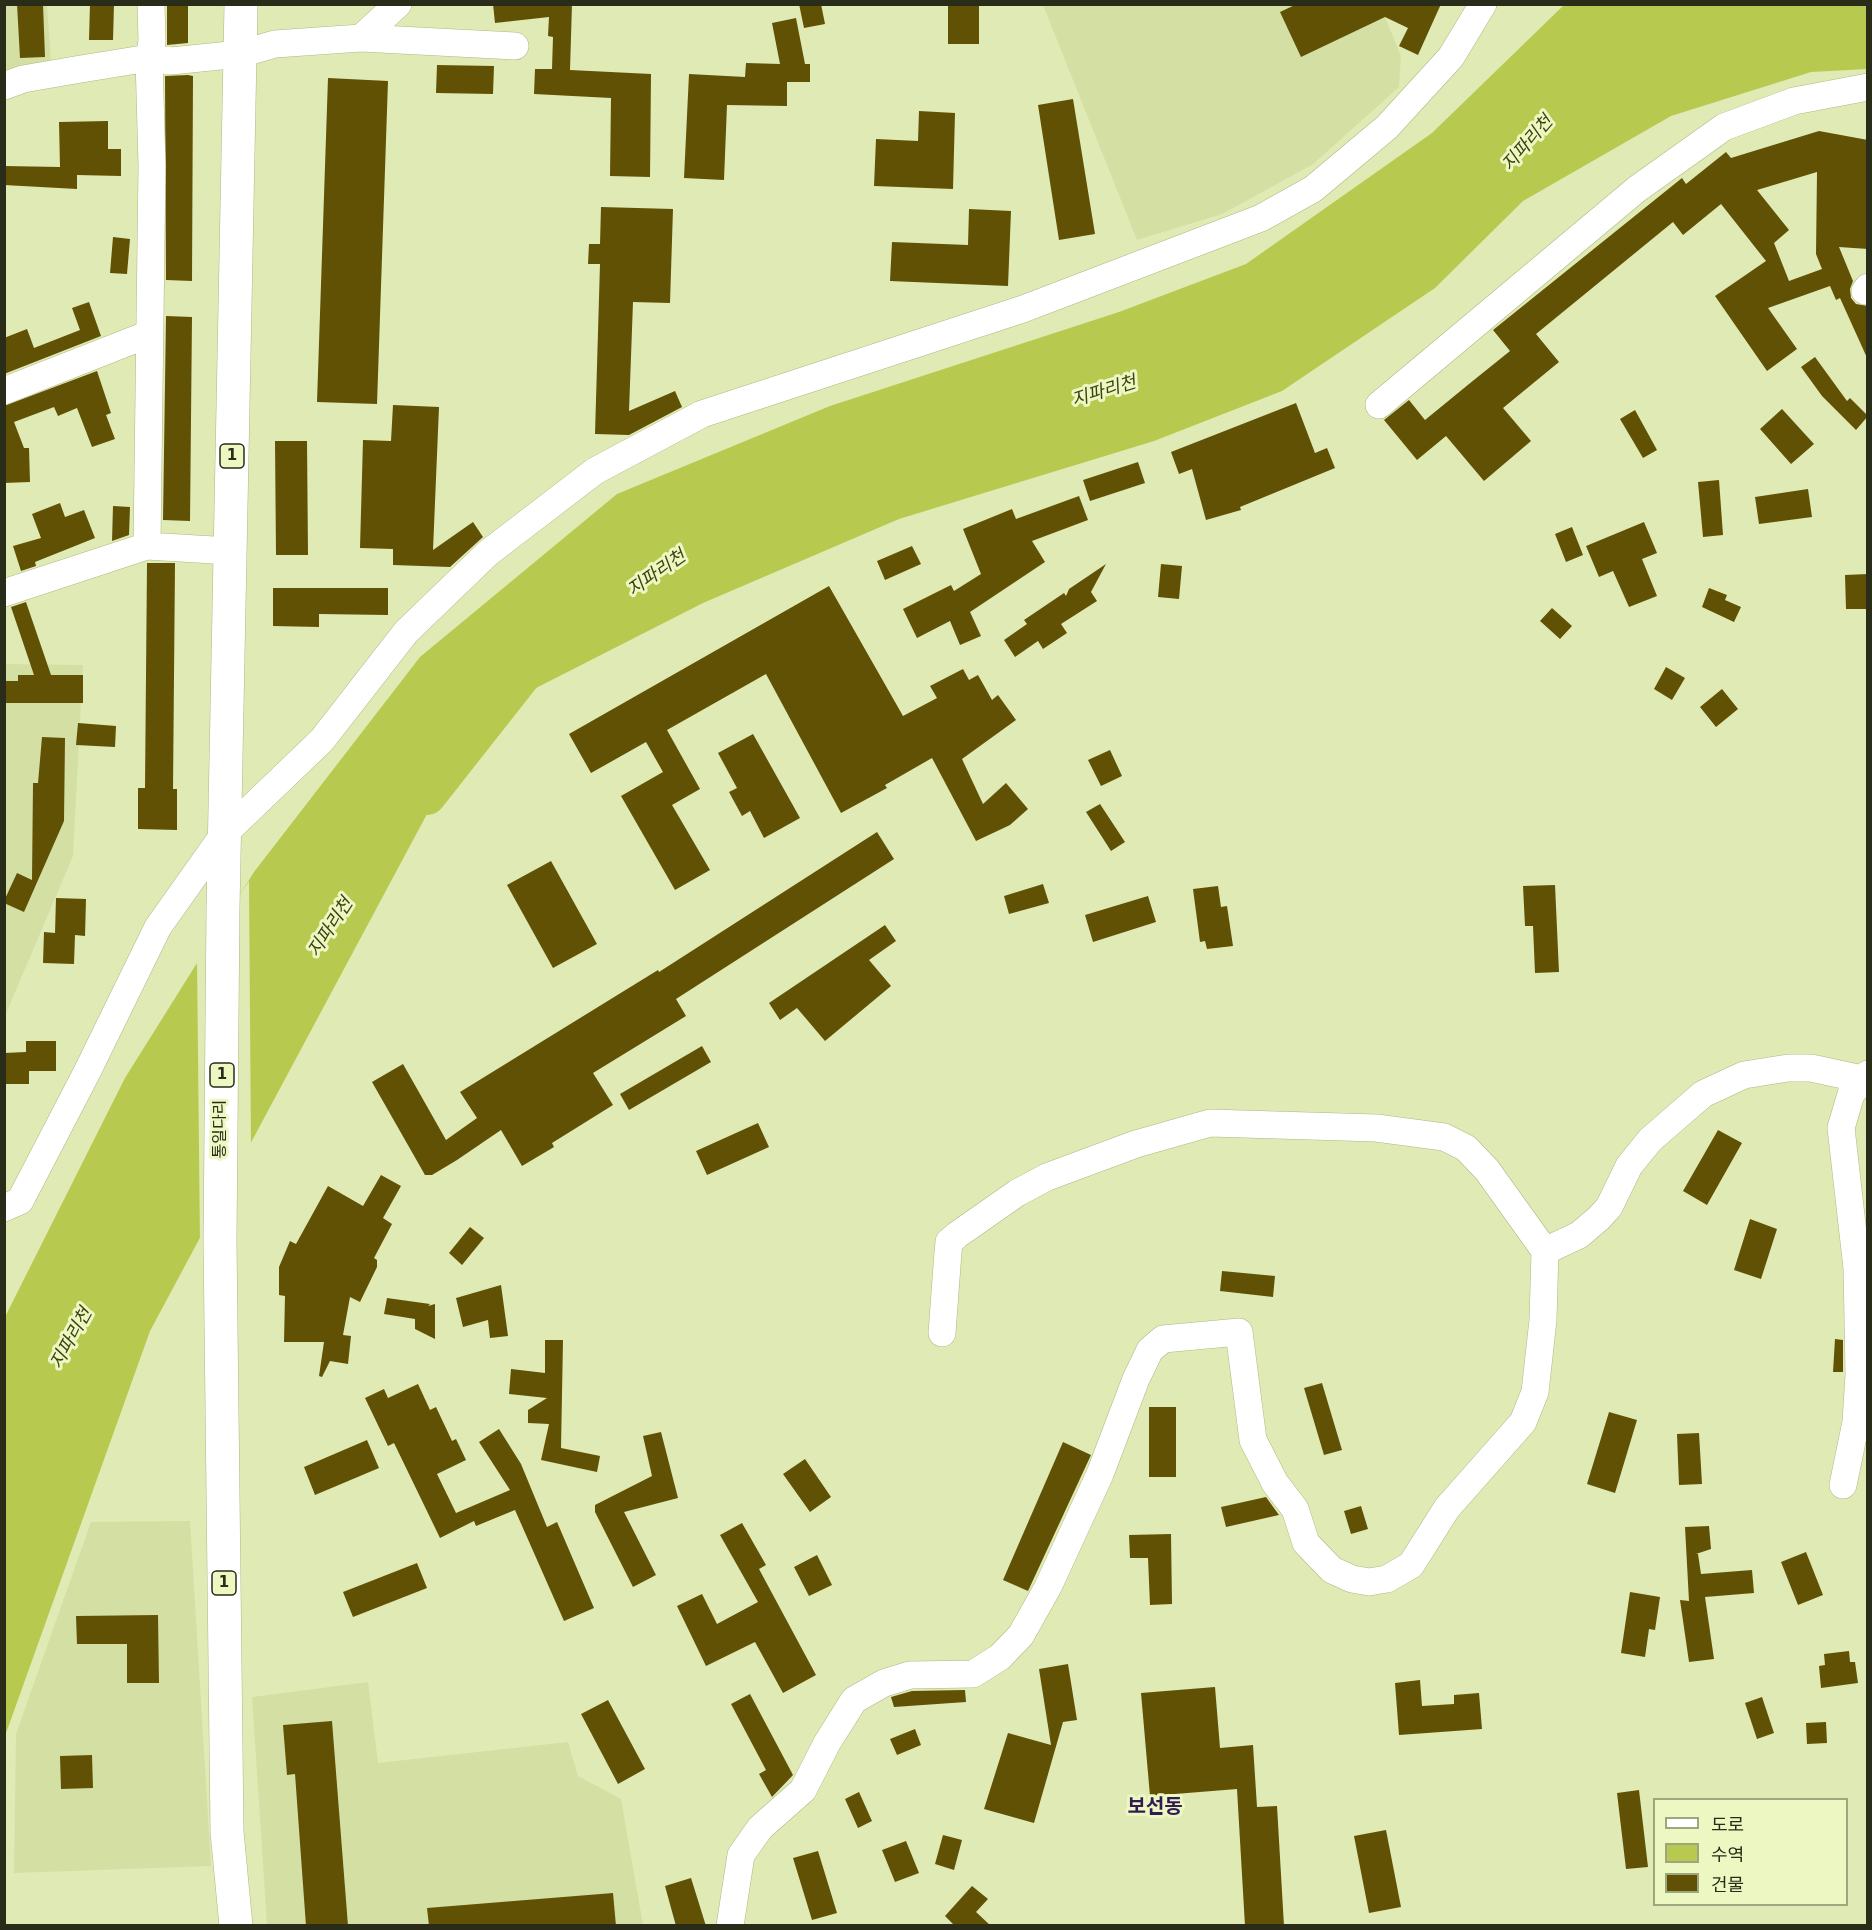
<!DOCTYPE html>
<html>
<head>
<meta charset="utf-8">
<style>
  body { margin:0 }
  #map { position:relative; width:1872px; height:1930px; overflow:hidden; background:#e0eab5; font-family:"DejaVu Sans","Noto Sans KR",sans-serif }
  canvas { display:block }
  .frame { position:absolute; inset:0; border:6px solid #292c18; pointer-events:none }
  .legend { position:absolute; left:1653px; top:1798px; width:195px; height:108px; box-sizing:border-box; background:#edf7c2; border:2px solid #9fa67e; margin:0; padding:8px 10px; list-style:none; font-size:18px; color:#292c18 }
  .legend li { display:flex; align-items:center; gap:12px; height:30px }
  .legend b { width:30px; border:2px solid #9fa67e }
</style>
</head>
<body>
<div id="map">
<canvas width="1872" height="1930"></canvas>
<div class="frame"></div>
<ul class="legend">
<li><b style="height:8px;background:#fff"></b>도로</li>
<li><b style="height:16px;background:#b7c94f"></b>수역</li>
<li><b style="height:16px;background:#605105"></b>건물</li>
</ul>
</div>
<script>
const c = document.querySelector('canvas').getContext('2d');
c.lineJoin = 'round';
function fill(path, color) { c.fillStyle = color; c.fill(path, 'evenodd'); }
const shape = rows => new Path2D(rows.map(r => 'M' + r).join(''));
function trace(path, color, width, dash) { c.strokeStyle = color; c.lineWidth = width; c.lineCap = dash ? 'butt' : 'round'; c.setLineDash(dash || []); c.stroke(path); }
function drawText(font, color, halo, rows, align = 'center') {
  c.font = font + ' "DejaVu Sans","Noto Sans KR",sans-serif'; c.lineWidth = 6; c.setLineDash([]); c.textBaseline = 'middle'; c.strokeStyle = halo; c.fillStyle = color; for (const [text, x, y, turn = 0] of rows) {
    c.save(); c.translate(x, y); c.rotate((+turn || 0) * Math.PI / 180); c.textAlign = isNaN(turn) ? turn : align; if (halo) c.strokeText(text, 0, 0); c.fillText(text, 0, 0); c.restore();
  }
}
fill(shape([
  [5,5,47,5,51,61,5,80],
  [1043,5,1380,5,1401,56,1399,87,1312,165,1222,214,1137,240],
  [5,664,83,665,73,856,5,1016],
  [190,1521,211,1866,14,1873,16,1734,91,1522],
  [368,1682,378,1763,568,1742,578,1776,621,1799,643,1925,267,1925,252,1697]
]), '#d4dfa4');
fill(shape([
  [1564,5,1867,5,1867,69,1811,72,1671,116,1523,201,1435,288,1282,391,1154,441,899,519,703,603,479,717,150,1331,5,1736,5,1317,125,1078,254,872,420,657,617,494,830,406,1119,312,1246,264,1432,133]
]), '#b7c94f');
fill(shape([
  [249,881,251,1149,200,1245,197,958]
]), '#e0eab5');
trace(shape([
  [427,796,527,669]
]), '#b7c94f', 38);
fill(shape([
  [17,4,43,4,45,57,20,58],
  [90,4,114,4,113,40,89,40],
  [167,4,188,4,188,43,167,45],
  [493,4,572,4,570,70,651,74,650,177,610,176,611,98,534,94,535,69,552,69,553,37,548,36,549,17,495,23],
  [799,4,821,4,825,24,804,28],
  [1297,4,1441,4,1418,55,1399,46,1408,28,1385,17,1301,57,1280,12],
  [948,6,979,6,979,44,948,44],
  [796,18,805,64,810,64,810,82,787,82,787,106,727,105,724,180,684,178,689,74,745,77,746,63,780,64,772,23],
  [437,65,494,66,493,94,436,93],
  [188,75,193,76,192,281,166,280,165,76],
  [328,78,388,81,377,404,317,402],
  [1073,99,1095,234,1059,240,1038,105],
  [919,111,955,113,953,189,874,186,876,139,918,141],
  [108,121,108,149,121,149,121,176,77,175,77,189,4,185,4,166,60,167,59,122],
  [1819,131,1868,140,1868,249,1839,247,1853,281,1850,289,1851,298,1856,304,1868,306,1868,360,1840,298,1836,300,1830,286,1768,308,1797,349,1767,371,1715,296,1766,261,1721,204,1683,235,1673,222,1536,334,1559,362,1503,408,1531,441,1484,481,1446,436,1417,460,1384,420,1409,400,1425,420,1469,384,1510,351,1493,330,1682,178,1686,184,1726,152,1731,158],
  [1817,172,1816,254,1822,269,1789,281,1774,243,1789,230,1757,190],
  [601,207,673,209,670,303,633,302,629,411,675,391,682,407,629,435,595,434,600,264,588,264,589,244,600,244],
  [969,209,1011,211,1008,286,890,281,892,242,968,245],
  [113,237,130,239,127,274,110,273],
  [89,302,101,336,4,374,4,338,27,329,34,348,80,330,72,308],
  [166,316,192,317,190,521,163,520],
  [1815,357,1847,401,1850,398,1868,416,1856,430,1822,396,1801,367],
  [97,371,111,413,106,415,115,439,92,447,77,408,58,416,54,407,14,422,24,448,29,448,30,482,4,483,4,406],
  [1296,403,1315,453,1327,448,1335,468,1240,507,1241,510,1206,520,1192,469,1179,474,1171,452],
  [393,405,439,407,433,550,473,522,483,537,450,567,393,565,393,549,360,548,363,440,391,441],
  [1782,409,1814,444,1791,464,1760,429],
  [1635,410,1657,450,1643,458,1620,419],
  [275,441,307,441,308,555,276,555],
  [1138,462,1145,483,1090,501,1083,480],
  [1719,480,1723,535,1703,537,1698,482],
  [1808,489,1812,517,1759,524,1755,497],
  [1079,496,1088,520,1032,541,1045,562,970,612,981,636,960,645,950,621,917,638,903,609,951,585,954,591,981,574,963,529,1012,509,1016,519],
  [60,503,65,517,84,510,95,538,35,562,36,566,21,571,13,546,41,538,32,514],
  [113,506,130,507,129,535,112,541],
  [1644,522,1657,553,1642,559,1657,596,1629,607,1613,571,1599,577,1586,546],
  [1572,527,1583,555,1566,562,1555,534],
  [912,546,921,564,885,580,877,561],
  [147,563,175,563,173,789,177,789,177,830,138,829,138,788,145,788],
  [1106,564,1091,592,1097,601,1061,624,1067,633,1043,649,1038,641,1015,657,1004,640,1027,624,1024,620,1064,593,1066,596,1069,589],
  [1161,564,1182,566,1179,599,1158,597],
  [1868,574,1868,609,1846,609,1845,575],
  [829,586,903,716,937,698,930,686,963,669,969,680,978,675,992,700,998,695,1016,720,962,759,983,804,1006,783,1028,809,1010,825,976,841,932,758,885,785,887,788,841,813,766,674,667,730,700,789,672,805,710,870,675,890,621,796,663,772,646,742,591,773,569,734],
  [273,588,388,588,388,615,319,614,319,627,273,626],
  [1709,588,1727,595,1725,600,1741,607,1734,622,1702,607],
  [26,602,51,675,83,675,83,703,4,703,4,681,18,681,18,675,34,675,11,607],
  [1552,608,1572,626,1560,639,1540,621],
  [1666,667,1685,678,1672,700,1654,689],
  [1722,689,1738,709,1716,727,1700,707],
  [78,723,116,726,115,747,76,745],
  [753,734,800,818,764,838,750,811,742,816,729,792,737,788,718,753],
  [42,737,65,738,64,821,24,912,4,903,4,901,17,873,32,880,33,783,38,783],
  [1110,750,1122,776,1101,786,1088,760],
  [1100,804,1125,842,1111,851,1086,812],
  [877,832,894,859,676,999,686,1016,593,1073,613,1105,552,1143,554,1147,522,1166,501,1130,457,1160,432,1175,425,1175,372,1082,403,1064,446,1140,477,1118,460,1092,658,970,659,972],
  [551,861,597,944,553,968,507,885],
  [1043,884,1049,903,1009,914,1004,896],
  [1555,885,1559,972,1535,973,1533,926,1525,926,1523,886],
  [1218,886,1221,907,1227,906,1233,946,1207,949,1205,941,1200,942,1193,889],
  [1148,896,1156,922,1093,942,1085,915],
  [56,898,86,899,85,936,75,935,74,964,43,963,44,932,55,933],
  [885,925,896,941,869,960,891,986,825,1041,797,1008,780,1020,769,1003],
  [26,1041,56,1041,56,1071,29,1071,29,1084,4,1084,4,1053,26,1052],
  [702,1046,711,1062,629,1110,620,1094],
  [758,1123,769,1147,707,1175,696,1151],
  [1718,1130,1742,1143,1707,1205,1683,1191],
  [381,1175,401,1186,383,1218,392,1224,374,1258,377,1260,377,1267,360,1302,350,1297,343,1335,351,1336,348,1364,330,1361,322,1377,319,1376,324,1342,284,1342,285,1296,279,1295,279,1267,290,1241,296,1244,328,1186,363,1206],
  [1750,1219,1777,1229,1761,1279,1734,1270],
  [470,1227,484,1238,462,1265,449,1253],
  [1222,1271,1275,1276,1273,1297,1220,1291],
  [501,1285,508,1336,490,1338,488,1320,463,1327,456,1298],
  [387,1298,430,1304,428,1306,435,1304,435,1339,415,1329,415,1319,384,1314],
  [1835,1339,1843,1340,1843,1372,1833,1372],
  [545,1340,563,1340,561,1448,600,1456,597,1472,541,1460,549,1424,528,1423,528,1410,547,1398,509,1394,511,1369,545,1373],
  [1322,1383,1342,1450,1324,1455,1304,1388],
  [418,1384,430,1410,436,1407,452,1441,456,1439,466,1460,437,1474,456,1513,510,1490,479,1442,499,1429,521,1464,547,1527,557,1522,594,1608,564,1621,515,1510,476,1526,474,1521,440,1538,394,1443,388,1446,365,1398,384,1389,388,1398],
  [1149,1407,1176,1407,1176,1477,1149,1477],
  [1609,1412,1637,1420,1615,1493,1587,1484],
  [661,1432,678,1498,624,1512,656,1575,633,1587,595,1512,595,1505,652,1476,643,1436],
  [1699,1433,1702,1484,1679,1485,1677,1434],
  [367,1440,379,1468,315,1495,304,1467],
  [1063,1442,1091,1455,1028,1591,1003,1580],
  [805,1459,831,1497,810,1512,783,1474],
  [1266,1497,1279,1515,1226,1527,1221,1507],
  [1361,1506,1368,1529,1351,1534,1344,1511],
  [742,1523,766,1565,759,1569,816,1675,783,1693,755,1642,706,1666,677,1606,702,1594,717,1624,758,1602,720,1535],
  [1709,1526,1711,1549,1696,1554,1698,1554,1701,1574,1752,1570,1754,1593,1705,1597,1714,1659,1689,1662,1680,1600,1689,1601,1685,1527],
  [1171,1534,1172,1604,1150,1605,1148,1558,1130,1558,1129,1535],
  [1806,1552,1823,1595,1798,1605,1781,1562],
  [817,1555,832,1585,809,1596,794,1567],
  [417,1563,427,1588,353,1617,343,1592],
  [1630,1592,1660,1597,1655,1630,1649,1629,1645,1657,1621,1653],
  [158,1615,159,1683,127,1683,127,1644,77,1644,76,1616],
  [1849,1651,1850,1662,1855,1662,1858,1683,1821,1688,1819,1666,1825,1665,1824,1654],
  [1068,1664,1077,1720,1063,1722,1034,1823,984,1809,1008,1733,1051,1745,1039,1669],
  [1420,1680,1422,1706,1454,1704,1454,1695,1479,1693,1482,1729,1399,1735,1395,1683],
  [1215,1687,1220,1748,1253,1745,1257,1807,1277,1806,1284,1926,1245,1926,1237,1789,1150,1796,1141,1693],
  [965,1690,966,1702,894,1707,891,1697,912,1691],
  [750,1694,793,1775,772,1797,759,1774,766,1770,731,1704],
  [1762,1697,1774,1733,1757,1739,1745,1703],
  [608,1700,645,1769,618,1784,581,1714],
  [332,1721,348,1926,306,1926,295,1774,287,1775,283,1725],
  [1826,1722,1827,1743,1807,1744,1806,1723],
  [915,1729,921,1745,897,1755,890,1739],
  [92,1755,93,1788,61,1789,60,1756],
  [1639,1790,1648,1867,1626,1869,1617,1793],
  [859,1792,872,1821,858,1828,845,1799],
  [1386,1830,1401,1907,1369,1913,1354,1836],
  [943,1835,962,1840,954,1870,935,1864],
  [906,1841,919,1873,895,1882,882,1850],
  [818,1851,837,1913,812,1920,793,1858],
  [691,1878,706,1926,676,1926,665,1886],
  [972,1886,988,1899,976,1912,991,1926,955,1926,945,1916],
  [613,1893,616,1926,429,1926,427,1908]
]), '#605105');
const minor = shape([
  [361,38,398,4],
  [4,86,23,79,81,69,149,58,171,61,240,54,275,44,361,38,515,46],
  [1865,291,1868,287],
  [4,391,149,334],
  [1379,405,1637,189,1724,127,1794,101,1868,87],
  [147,546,152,166,149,58,152,41,151,4],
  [4,593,147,546,230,551],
  [4,1208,20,1201,87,1072,158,927,224,834,322,740,406,632,488,553,595,471,702,414,1023,309,1261,218,1313,189,1387,127,1451,57,1483,4],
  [1545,1251,1579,1235,1599,1218,1609,1207,1629,1166,1650,1140,1703,1094,1744,1075,1788,1068,1811,1068,1862,1079],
  [1843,1485,1856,1422,1859,1374,1857,1268,1841,1128,1851,1094,1868,1074],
  [730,1926,741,1855,760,1828,803,1790,827,1743,854,1700,884,1683,910,1675,973,1674,1000,1657,1021,1635,1048,1587,1100,1474,1136,1379,1150,1350,1163,1339,1239,1332,1253,1440,1275,1483,1295,1509,1306,1543,1332,1570,1352,1579,1369,1582,1387,1579,1411,1565,1447,1508,1523,1422,1535,1392,1543,1320,1545,1251,1487,1170,1466,1148,1444,1137,1376,1128,1210,1123,1136,1144,1047,1177,1017,1193,957,1235,949,1242,948,1252,942,1333]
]);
const major = shape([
  [236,1926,227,1832,220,1241,223,908,241,4]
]);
trace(minor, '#aeb784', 28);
trace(major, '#aeb784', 34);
trace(minor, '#fff', 27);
trace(major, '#fff', 33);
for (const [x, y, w] of [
  [232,456,24],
  [222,1075,24],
  [224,1583,24]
]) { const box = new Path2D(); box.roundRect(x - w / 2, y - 12, w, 24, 4.5); c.fillStyle = '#edf7c2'; c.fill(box); trace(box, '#292c18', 1.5); }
drawText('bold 15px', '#292c18', null, [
  ["1",232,456],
  ["1",222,1075],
  ["1",224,1583]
]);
drawText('16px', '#292c18', '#edf7c2', [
  ["통일다리",221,1129,-90]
]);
drawText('italic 18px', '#3b4211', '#edf7c2', [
  ["지파리천",1528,144,-49],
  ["지파리천",1104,392,-17],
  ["지파리천",657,574,-35],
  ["지파리천",331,928,-57],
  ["지파리천",72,1339,-61]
]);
drawText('bold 20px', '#311b55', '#edf7c2', [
  ["보선동",1155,1808]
]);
</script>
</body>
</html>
